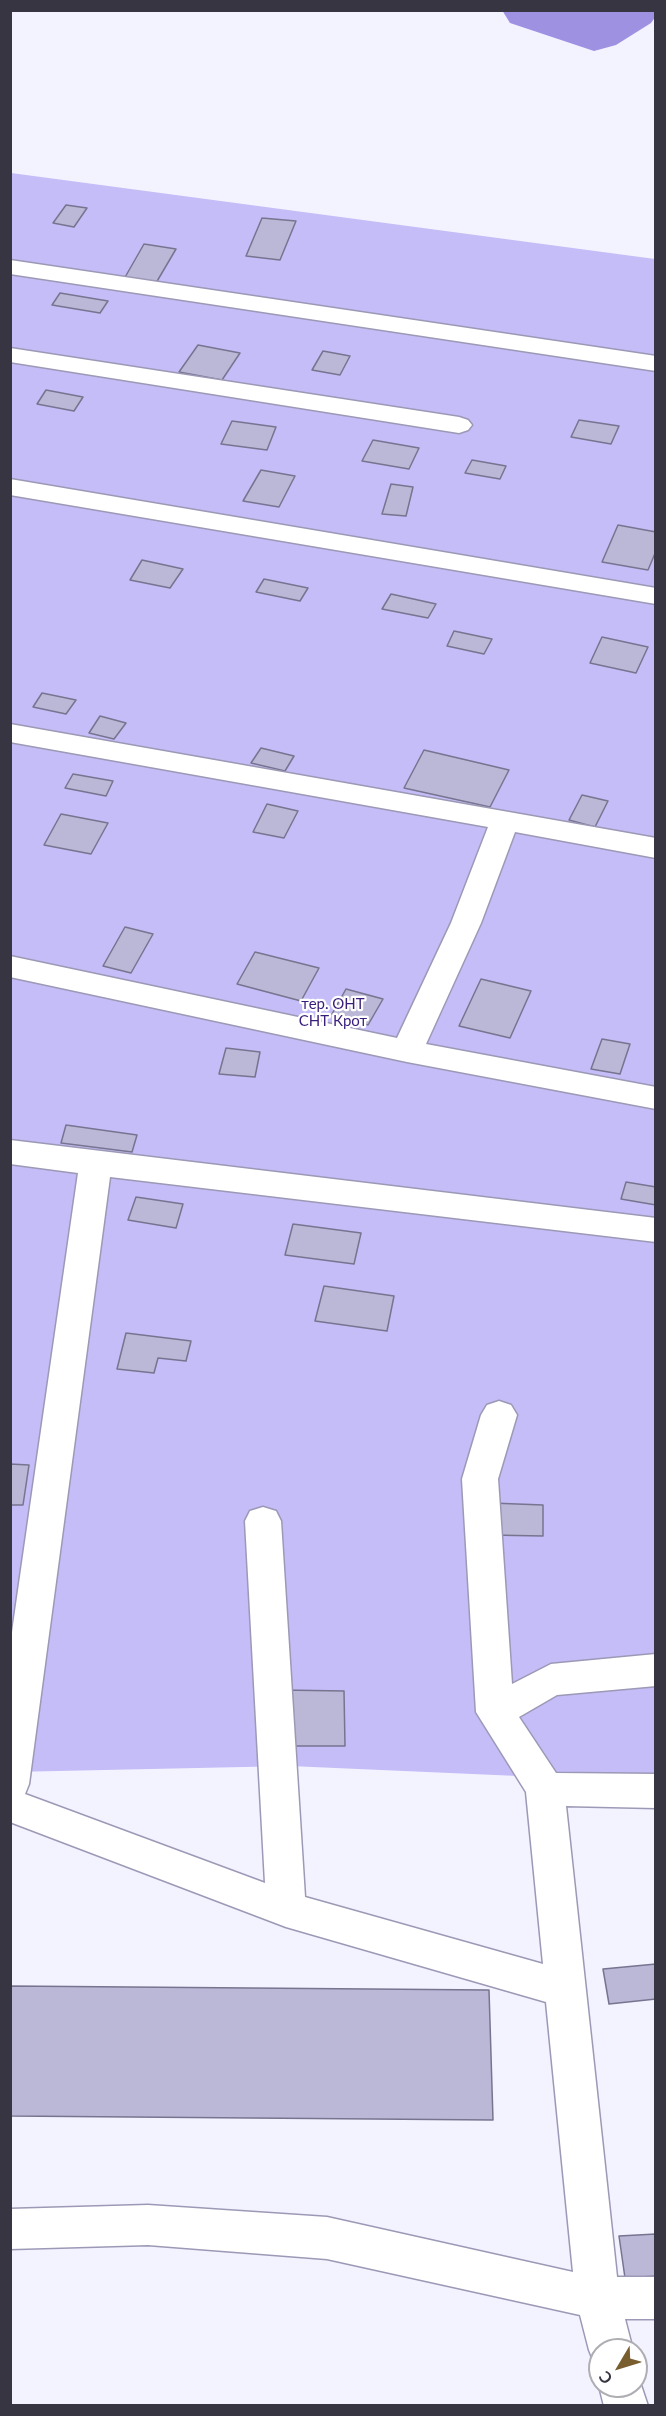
<!DOCTYPE html>
<html>
<head>
<meta charset="utf-8">
<style>
  body { margin:0 }
  #map { position:relative; width:666px; height:2416px; overflow:hidden; background:#f3f2ff; font-family:Lato,sans-serif }
  canvas { display:block }
  .frame { position:absolute; inset:0; border:12px solid #363541; pointer-events:none }
  .north { position:absolute; left:588px; top:2338px; width:60px; height:60px; box-sizing:border-box; background:#fff; border:2px solid #afaeb3; border-radius:50%; rotate:232deg; font-size:16px; font-weight:700; line-height:24px; text-align:center; color:#363541 }
  .north::after { content:''; display:block; margin:auto; width:21px; height:27px; background:#785d2f; clip-path:polygon(50% 0,100% 100%,50% 72%,0 100%) }
</style>
</head>
<body>
<div id="map">
<canvas width="666" height="2416"></canvas>
<div class="frame"></div>
<div class="north">С</div>
</div>
<script>
const c = document.querySelector('canvas').getContext('2d');
c.lineJoin = 'round';
function fill(path, color) { c.fillStyle = color; c.fill(path, 'evenodd'); }
const shape = rows => new Path2D(rows.map(r => 'M' + r).join(''));
function trace(path, color, width, dash) { c.strokeStyle = color; c.lineWidth = width; c.lineCap = dash ? 'butt' : 'round'; c.setLineDash(dash || []); c.stroke(path); }
function drawText(font, color, halo, rows, align = 'center') {
  c.font = font + ' Lato,sans-serif'; c.lineWidth = 4.5; c.setLineDash([]); c.textBaseline = 'middle'; c.strokeStyle = halo; c.fillStyle = color; for (const [text, x, y, turn = 0] of rows) {
    c.save(); c.translate(x, y); c.rotate((+turn || 0) * Math.PI / 180); c.textAlign = isNaN(turn) ? turn : align; if (halo) c.strokeText(text, 0, 0); c.fillText(text, 0, 0); c.restore();
  }
}
fill(shape([
  [11,173,655,259,655,1782,290,1766,11,1772]
]), '#c4bdf7');
fill(shape([
  [502,10,656,10,656,16,651,23,616,45,594,51,510,23,502,10]
]), '#9e91e2');
const building = shape([
  [66,205,87,208,74,227,53,223,66,205],
  [262,218,296,221,280,260,246,256,262,218],
  [144,244,176,249,156,283,124,279,144,244],
  [60,293,108,301,100,313,52,305,60,293],
  [198,345,240,353,222,380,179,372,198,345],
  [323,351,350,356,340,375,312,370,323,351],
  [46,390,83,397,74,411,37,404,46,390],
  [579,420,619,426,611,444,571,437,579,420],
  [232,421,276,427,267,450,221,444,232,421],
  [373,440,419,448,409,469,362,461,373,440],
  [472,460,506,466,500,479,465,473,472,460],
  [261,470,295,476,279,507,243,501,261,470],
  [391,484,413,487,406,516,382,514,391,484],
  [618,525,656,532,656,551,648,570,602,562,618,525],
  [142,560,183,569,170,588,130,580,142,560],
  [264,579,308,588,300,601,256,592,264,579],
  [391,594,436,604,428,618,382,609,391,594],
  [454,631,492,639,484,654,447,646,454,631],
  [602,637,648,647,636,673,590,663,602,637],
  [42,693,76,700,66,714,33,707,42,693],
  [100,716,126,723,114,739,89,733,100,716],
  [261,748,294,756,285,771,251,763,261,748],
  [424,750,509,770,490,807,404,788,424,750],
  [73,774,113,781,106,796,65,788,73,774],
  [582,795,608,801,595,827,569,820,582,795],
  [267,804,298,811,284,838,253,832,267,804],
  [61,814,108,823,91,854,44,845,61,814],
  [125,927,153,934,131,973,103,966,125,927],
  [255,952,319,968,301,1001,237,984,255,952],
  [481,979,531,991,510,1038,459,1026,481,979],
  [346,989,383,999,368,1025,332,1014,346,989],
  [602,1039,630,1044,620,1074,591,1069,602,1039],
  [226,1048,260,1052,255,1077,219,1074,226,1048],
  [66,1125,137,1135,132,1152,61,1143,66,1125],
  [626,1182,656,1187,656,1205,621,1199,626,1182],
  [136,1197,183,1204,176,1228,128,1220,136,1197],
  [293,1224,361,1233,354,1264,285,1255,293,1224],
  [324,1286,394,1296,387,1331,315,1321,324,1286],
  [126,1333,191,1341,186,1361,158,1358,154,1373,117,1369,126,1333],
  [10,1464,29,1465,23,1505,10,1505,10,1464],
  [491,1503,543,1505,543,1536,490,1535,491,1503],
  [282,1690,344,1691,345,1746,281,1746,282,1690],
  [656,1964,656,1999,609,2004,603,1969,656,1964],
  [10,1986,489,1990,493,2120,10,2116,10,1986],
  [656,2234,656,2276,625,2278,619,2236,656,2234]
]);
fill(building, '#bbb8d7');
trace(building, '#777490', 1.5);
const minor = shape([
  [10,260,656,356,656,371,10,274,10,260],
  [10,348,459,417,468,420,472,425,468,430,459,433,10,362,10,348],
  [10,479,656,588,656,604,10,495,10,479],
  [10,724,656,838,656,858,515,832,481,923,426,1044,656,1087,656,1109,407,1062,10,977,10,956,397,1038,451,923,488,827,10,742,10,724],
  [10,1140,656,1218,656,1242,110,1177,29,1784,25,1794,265,1883,245,1521,250,1511,263,1507,276,1511,281,1521,305,1897,543,1964,526,1792,476,1712,462,1479,481,1415,487,1405,499,1401,511,1405,517,1415,498,1479,512,1684,551,1664,656,1654,656,1686,557,1695,519,1717,556,1773,656,1774,656,1808,566,1806,617,2277,656,2277,656,2319,625,2319,633,2350,600,2350,600,2367,595,2365,589,2350,580,2315,327,2259,148,2245,10,2249,10,2209,148,2205,327,2217,573,2272,546,2002,286,1927,10,1822,10,1646,78,1173,10,1164,10,1140],
  [636,2370,648,2406,604,2406,599,2386,600,2383,600,2386,636,2386,636,2370]
]);
trace(minor, '#9c99b6', 3);
fill(minor, '#fff');
drawText('15px', '#391d7a', '#fff', [
  ["тер. ОНТ",333,1004],
  ["СНТ Крот",333,1021]
]);
</script>
</body>
</html>
